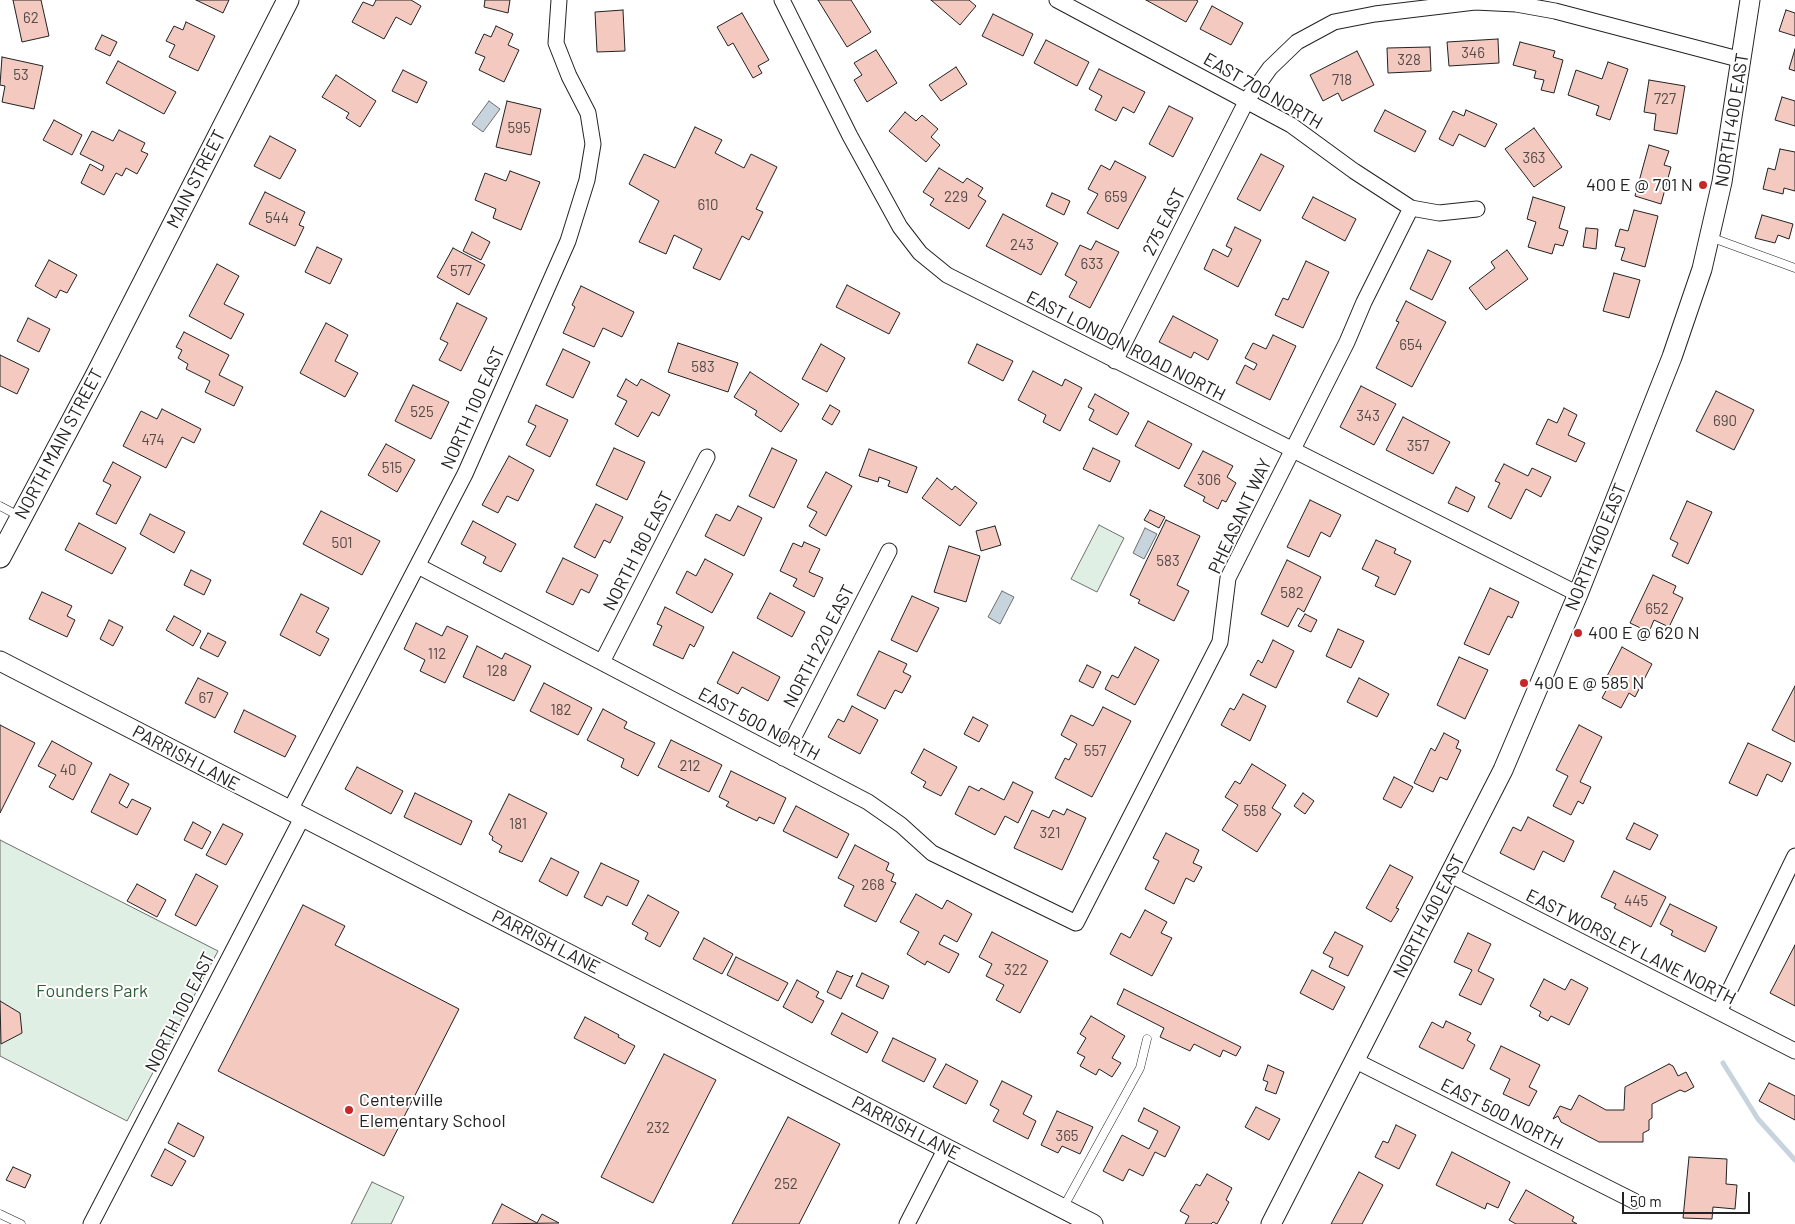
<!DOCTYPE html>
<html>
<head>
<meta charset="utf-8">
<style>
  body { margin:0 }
  #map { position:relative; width:1795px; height:1224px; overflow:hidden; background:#fff; font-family:Barlow,sans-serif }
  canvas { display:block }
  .scale { position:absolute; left:1622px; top:1192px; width:128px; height:22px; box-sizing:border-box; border:2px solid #222; border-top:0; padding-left:6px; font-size:15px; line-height:18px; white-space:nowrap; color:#222; -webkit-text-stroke:4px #fff; paint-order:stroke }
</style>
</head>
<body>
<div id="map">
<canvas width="1795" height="1224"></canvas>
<div class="scale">50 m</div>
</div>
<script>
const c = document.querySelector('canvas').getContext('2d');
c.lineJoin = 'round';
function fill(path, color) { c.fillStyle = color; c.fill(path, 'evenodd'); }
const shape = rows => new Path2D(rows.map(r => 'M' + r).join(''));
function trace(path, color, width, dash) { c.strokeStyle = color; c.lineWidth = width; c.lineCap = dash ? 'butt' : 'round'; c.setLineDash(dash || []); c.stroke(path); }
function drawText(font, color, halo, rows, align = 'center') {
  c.font = font + ' Barlow,sans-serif'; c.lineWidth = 4; c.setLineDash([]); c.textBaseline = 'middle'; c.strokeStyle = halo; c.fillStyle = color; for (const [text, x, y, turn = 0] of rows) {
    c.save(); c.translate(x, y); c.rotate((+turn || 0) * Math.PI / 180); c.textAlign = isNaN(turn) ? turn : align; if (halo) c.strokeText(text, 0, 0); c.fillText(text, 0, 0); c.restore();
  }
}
const green = shape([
  [1099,525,1124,538,1097,592,1071,579,1099,525],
  [0,840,218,951,127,1121,0,1056,0,840],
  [372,1182,404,1197,391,1224,351,1224,372,1182]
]);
fill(green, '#e0efe3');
trace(green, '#6f6f6f', 1);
const water = shape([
  [489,101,500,109,483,132,472,124,489,101],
  [1145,528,1157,534,1144,559,1133,553,1145,528],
  [1002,591,1014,597,1000,624,988,617,1002,591]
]);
fill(water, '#c7d3dd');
trace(water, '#6f6f6f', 1);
trace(shape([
  [1723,1063,1758,1119,1795,1160]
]), '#c7d3dd', 5);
const building = shape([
  [13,0,41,0,49,36,22,42,13,0],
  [196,0,229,0,223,13,196,0],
  [376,0,411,0,421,6,411,25,396,17,384,39,352,22,363,2,373,6,376,0],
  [485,0,510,0,508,13,484,7,485,0],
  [818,0,851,0,871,32,847,47,818,0],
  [931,0,969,0,976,6,960,25,931,0],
  [1146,0,1196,0,1198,1,1186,22,1146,0],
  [1212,6,1243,23,1231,45,1200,29,1212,6],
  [623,10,625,51,597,52,595,12,623,10],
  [1786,10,1795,13,1795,36,1779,31,1786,10],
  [742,13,769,60,758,66,762,73,753,78,733,43,728,46,717,27,742,13],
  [993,14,1033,34,1023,56,982,36,993,14],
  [186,22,215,36,198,71,169,57,175,45,166,41,174,26,183,30,186,22],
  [496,26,513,34,508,45,519,50,504,82,479,70,485,57,475,53,484,34,491,37,496,26],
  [102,35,117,42,110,56,95,49,102,35],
  [1498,39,1499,63,1449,66,1447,42,1498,39],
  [1046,40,1089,62,1077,86,1034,63,1046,40],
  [1520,42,1555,51,1553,57,1563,60,1554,93,1541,90,1544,80,1534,78,1536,71,1513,65,1520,42],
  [1430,47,1431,71,1388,73,1387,48,1430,47],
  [1795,49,1795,71,1789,69,1795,49],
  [876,50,897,83,867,102,854,80,862,75,854,63,876,50],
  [1357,51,1374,85,1342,101,1338,93,1323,101,1310,75,1357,51],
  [2,57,43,66,34,109,2,102,5,86,0,85,2,57],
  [118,61,176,92,164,114,106,83,118,61],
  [1608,62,1628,69,1610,120,1596,115,1599,106,1568,95,1576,70,1602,79,1608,62],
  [956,67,967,84,941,101,929,85,956,67],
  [1099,69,1145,92,1134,113,1123,107,1116,121,1095,110,1102,96,1089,89,1099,69],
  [403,70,427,82,417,103,392,91,403,70],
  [336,75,376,101,360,127,346,118,349,113,322,97,336,75],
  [1649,80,1685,86,1677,134,1654,130,1656,114,1644,112,1649,80],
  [1782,97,1795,101,1795,126,1775,120,1782,97],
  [507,101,541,109,531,155,496,147,507,101],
  [1169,106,1193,118,1173,157,1149,144,1169,106],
  [1385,110,1426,131,1415,152,1374,131,1385,110],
  [1466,110,1497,124,1485,147,1459,134,1453,146,1439,139,1453,111,1464,116,1466,110],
  [905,112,916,121,922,115,938,129,931,137,940,145,926,162,889,131,905,112],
  [54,120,82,135,72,155,43,140,54,120],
  [695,127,722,140,715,153,744,168,751,154,777,167,756,209,763,212,749,240,742,236,720,280,693,268,702,249,674,235,666,254,639,242,659,201,629,184,644,154,675,168,695,127],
  [1534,128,1562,167,1534,187,1505,149,1534,128],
  [119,130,145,143,141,151,148,154,137,174,126,168,122,176,116,173,104,195,81,183,90,164,102,171,104,166,80,154,92,131,113,141,119,130],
  [270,136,296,150,280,179,254,166,270,136],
  [1649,145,1669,151,1664,165,1671,167,1661,204,1635,196,1649,145],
  [1780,149,1795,152,1795,191,1784,188,1783,194,1763,189,1768,168,1775,170,1780,149],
  [1261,154,1284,166,1260,211,1237,199,1261,154],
  [1115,161,1146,177,1118,229,1087,213,1098,194,1088,189,1101,165,1110,170,1115,161],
  [939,168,963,183,967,178,983,188,978,196,986,201,969,229,930,205,934,199,923,192,939,168],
  [510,171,540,182,521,230,493,218,496,209,475,200,485,173,506,181,510,171],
  [265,192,305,212,299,225,304,227,295,246,249,224,265,192],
  [1052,193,1070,201,1064,215,1046,206,1052,193],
  [1313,197,1356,219,1345,241,1302,218,1313,197],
  [1533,197,1565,207,1559,228,1568,231,1563,246,1555,244,1552,254,1528,247,1536,222,1527,219,1533,197],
  [1634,210,1658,216,1645,267,1621,260,1625,248,1615,246,1620,229,1628,231,1634,210],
  [1003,214,1058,243,1041,275,986,246,1003,214],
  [1762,215,1793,224,1789,239,1778,235,1775,243,1755,238,1762,215],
  [1235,227,1261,240,1238,287,1204,269,1213,249,1228,257,1232,249,1226,246,1235,227],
  [1586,228,1598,229,1596,249,1583,247,1586,228],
  [472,232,490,242,481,260,463,251,472,232],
  [1096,241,1119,252,1090,308,1069,297,1077,282,1065,275,1080,245,1091,250,1096,241],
  [317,247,342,259,330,284,305,272,317,247],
  [453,248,485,265,469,295,437,277,453,248],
  [1428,250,1451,261,1432,300,1410,289,1428,250],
  [1507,250,1528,279,1486,310,1469,288,1495,268,1491,262,1507,250],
  [49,260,77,275,67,293,60,290,56,298,35,286,49,260],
  [1306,261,1329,272,1303,328,1275,315,1283,298,1288,300,1306,261],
  [217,264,239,276,224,304,244,314,231,339,189,316,217,264],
  [1614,273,1640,280,1629,318,1603,311,1614,273],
  [847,285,900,313,889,334,836,307,847,285],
  [581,286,634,312,622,337,603,328,594,347,563,333,575,307,572,305,581,286],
  [1406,301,1446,322,1412,387,1376,368,1399,322,1396,321,1406,301],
  [457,303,487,318,461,371,439,360,448,343,440,339,457,303],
  [1173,316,1218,340,1208,360,1194,352,1191,358,1159,342,1173,316],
  [28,318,50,329,39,352,17,341,28,318],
  [326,323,348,335,335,361,358,373,345,397,300,373,326,323],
  [184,332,229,355,219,375,243,387,234,406,205,392,210,381,186,369,188,364,178,358,182,350,176,347,184,332],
  [1273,335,1296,346,1270,400,1236,383,1245,365,1254,370,1257,364,1245,358,1253,343,1266,349,1273,335],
  [678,343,738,363,728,392,668,372,678,343],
  [821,344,845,358,827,392,802,379,821,344],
  [977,344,1013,361,1003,381,968,363,977,344],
  [563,349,590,362,573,398,546,385,563,349],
  [0,355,29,369,17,394,0,386,0,355],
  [1033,371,1062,386,1065,379,1082,388,1060,431,1043,422,1046,415,1018,400,1033,371],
  [750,372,799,404,781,432,755,415,757,411,734,397,750,372],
  [626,379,637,386,641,379,670,395,659,416,652,412,638,437,615,424,627,401,617,396,626,379],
  [413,385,449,402,431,439,395,421,413,385],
  [1361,386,1396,404,1374,445,1340,427,1361,386],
  [1716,391,1754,410,1734,450,1696,431,1716,391],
  [1095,394,1129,413,1117,435,1089,420,1094,410,1088,407,1095,394],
  [536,405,568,420,550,457,526,445,536,426,528,422,536,405],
  [830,405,840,411,832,425,822,419,830,405],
  [1564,408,1577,415,1568,435,1585,443,1576,462,1536,444,1548,419,1557,423,1564,408],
  [162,409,201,429,194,443,182,437,166,468,123,446,141,411,157,419,162,409],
  [1403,417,1450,442,1433,474,1386,450,1403,417],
  [1148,421,1192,444,1179,469,1135,446,1148,421],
  [386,444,415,460,397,492,368,475,386,444],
  [614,448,645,462,627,500,596,485,614,448],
  [772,448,797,460,774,508,749,496,772,448],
  [1093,448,1120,461,1110,482,1083,469,1093,448],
  [869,449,917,467,907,493,888,486,890,481,879,477,878,482,859,476,869,449],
  [1203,451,1233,466,1227,477,1236,483,1226,502,1222,500,1218,509,1203,501,1205,497,1184,486,1203,451],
  [509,456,534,470,518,501,507,496,498,513,482,505,509,456],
  [113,462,141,477,116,524,96,514,111,485,103,481,113,462],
  [1504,464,1528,476,1532,468,1551,477,1541,497,1526,489,1511,519,1488,507,1500,483,1495,481,1504,464],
  [826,472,852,486,826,536,809,526,817,512,807,507,826,472],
  [937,478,952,490,955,486,977,503,960,526,922,498,937,478],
  [1456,487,1475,497,1468,512,1448,503,1456,487],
  [1310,500,1341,515,1330,537,1321,532,1309,557,1287,547,1310,500],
  [1687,501,1712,512,1688,564,1672,556,1678,543,1670,539,1687,501],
  [596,504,623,517,610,543,604,540,595,558,574,547,596,504],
  [738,506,762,518,744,556,705,536,716,514,730,521,738,506],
  [1150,510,1165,517,1159,528,1144,520,1150,510],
  [321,511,380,541,362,575,303,544,321,511],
  [150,514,185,532,174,553,140,534,150,514],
  [1166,520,1200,536,1177,585,1189,591,1174,621,1138,603,1140,600,1130,595,1166,520],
  [473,521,516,544,501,572,483,563,486,557,461,544,473,521],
  [79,523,126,548,112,574,65,550,79,523],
  [995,526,1001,545,981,551,976,531,995,526],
  [1376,540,1396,549,1394,553,1411,561,1395,595,1375,586,1379,577,1362,569,1376,540],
  [804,542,820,549,809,572,823,578,814,597,793,586,797,579,780,571,793,543,802,547,804,542],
  [949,546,980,556,966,602,934,592,949,546],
  [563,558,598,575,589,593,581,589,573,605,546,592,563,558],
  [705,559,733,574,712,613,676,593,687,571,696,576,705,559],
  [1287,560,1321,577,1304,612,1298,608,1288,627,1261,614,1287,560],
  [191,570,211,580,204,595,184,585,191,570],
  [1653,575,1676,586,1673,593,1683,598,1669,627,1654,620,1649,632,1630,623,1653,575],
  [1490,588,1519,602,1512,618,1508,616,1489,655,1464,644,1490,588],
  [42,592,72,606,67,616,75,620,67,637,29,619,42,592],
  [770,593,805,612,792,637,757,618,770,593],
  [301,594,329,608,316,632,329,639,320,656,280,635,301,594],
  [912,596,939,608,917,652,891,640,912,596],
  [665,607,704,627,694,647,690,644,683,659,653,645,662,626,657,624,665,607],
  [1305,614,1317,620,1311,632,1298,626,1305,614],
  [174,616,201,631,193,646,166,630,174,616],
  [109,620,123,627,113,646,100,639,109,620],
  [416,623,442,636,447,626,468,636,445,683,420,671,425,660,404,649,416,623],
  [1338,629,1364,641,1351,668,1326,656,1338,629],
  [208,633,226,642,218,657,200,648,208,633],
  [1273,640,1294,651,1276,688,1250,675,1258,660,1262,663,1273,640],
  [477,646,502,659,505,653,531,666,514,701,463,677,477,646],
  [1135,647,1159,660,1135,705,1105,689,1112,675,1118,678,1135,647],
  [1622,647,1652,664,1635,697,1629,693,1621,708,1602,698,1609,685,1604,682,1622,647],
  [879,651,907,664,903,672,911,676,902,693,895,690,885,709,857,695,879,651],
  [733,652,780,677,768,701,742,687,738,694,717,683,733,652],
  [1459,657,1488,670,1465,719,1437,705,1459,657],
  [1087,665,1101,672,1093,688,1079,681,1087,665],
  [198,678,228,693,215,718,185,703,198,678],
  [1359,678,1389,694,1377,717,1347,702,1359,678],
  [544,683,592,708,578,735,530,711,544,683],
  [1795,686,1795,742,1772,730,1795,686],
  [1243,694,1266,706,1250,741,1221,725,1230,708,1234,710,1243,694],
  [852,706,878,720,860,754,828,737,838,719,844,722,852,706],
  [1103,707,1131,721,1092,797,1055,778,1065,758,1069,760,1077,744,1061,735,1071,715,1093,726,1103,707],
  [603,709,627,722,624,728,655,743,638,776,621,767,624,759,587,740,603,709],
  [244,710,296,736,285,757,234,732,244,710],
  [973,717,988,725,979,742,964,734,973,717],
  [0,725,35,743,0,813,0,725],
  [1579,725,1602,737,1580,782,1591,787,1583,804,1578,801,1571,815,1553,806,1568,776,1556,770,1579,725],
  [1444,733,1459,741,1456,748,1461,750,1447,780,1440,777,1433,792,1414,783,1431,748,1435,751,1444,733],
  [671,740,722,765,709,792,658,767,671,740],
  [52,741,92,763,73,800,49,787,56,775,38,766,52,741],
  [1748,743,1791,763,1782,782,1767,774,1757,796,1729,783,1748,743],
  [924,749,957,767,941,796,923,787,926,782,911,773,924,749],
  [1252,764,1286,785,1272,808,1281,814,1257,852,1222,830,1238,805,1225,797,1235,781,1240,784,1252,764],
  [357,767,403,791,391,814,345,789,357,767],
  [731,771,786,798,774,824,759,817,757,821,726,806,729,802,719,797,731,771],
  [110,774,129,784,119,803,127,808,132,799,151,808,137,835,91,812,110,774],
  [1394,777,1413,787,1401,808,1383,799,1394,777],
  [1013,782,1033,792,1018,823,1005,816,995,835,955,814,969,786,979,791,981,788,1004,800,1013,782],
  [415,793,472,821,461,845,404,817,415,793],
  [1303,793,1314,801,1305,814,1294,806,1303,793],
  [509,794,547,813,522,862,499,852,502,846,492,840,493,837,489,834,509,794],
  [796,806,849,834,837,858,783,831,796,806],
  [1067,809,1086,818,1062,870,1014,848,1032,810,1049,818,1053,810,1064,815,1067,809],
  [1528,817,1574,841,1564,862,1543,851,1534,870,1500,853,1513,827,1521,831,1528,817],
  [193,822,211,832,202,849,184,840,193,822],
  [1634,823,1658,835,1650,850,1626,839,1634,823],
  [223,824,243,834,226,865,206,855,223,824],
  [1166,833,1199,850,1193,863,1202,867,1194,882,1186,878,1174,904,1145,889,1159,861,1153,858,1166,833],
  [855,845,889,863,886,870,894,874,891,881,896,883,876,922,844,906,854,886,838,878,855,845],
  [551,858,579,872,567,896,539,881,551,858],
  [601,863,639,881,627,906,607,896,602,906,584,897,601,863],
  [1390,865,1413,877,1396,908,1399,909,1391,922,1366,908,1390,865],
  [1614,871,1666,897,1651,927,1614,908,1616,904,1601,897,1614,871],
  [196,874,218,886,196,926,175,915,196,874],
  [137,884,166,900,157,917,127,901,137,884],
  [916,894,942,909,947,900,972,914,957,942,944,935,939,944,959,954,949,973,927,961,925,965,907,954,919,932,900,922,916,894],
  [648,895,679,912,660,947,645,939,648,933,632,924,648,895],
  [1670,904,1717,927,1705,952,1671,935,1673,931,1660,924,1670,904],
  [303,905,345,926,335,945,459,1009,384,1156,218,1071,303,905],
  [1145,910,1167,922,1161,933,1172,938,1152,976,1110,954,1121,933,1130,938,1145,910],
  [992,932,1048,961,1020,1013,996,1000,1004,985,986,976,992,964,979,957,992,932],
  [1335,932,1363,946,1348,976,1329,967,1333,958,1323,953,1335,932],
  [1468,933,1491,944,1478,971,1494,979,1481,1005,1459,995,1472,970,1454,962,1468,933],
  [704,938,733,954,722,974,693,959,704,938],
  [1795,945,1795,1006,1770,993,1795,945],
  [736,957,788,983,778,1001,727,975,736,957],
  [1312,970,1345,987,1333,1010,1300,993,1312,970],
  [837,971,851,977,853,975,841,999,827,992,837,971],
  [862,973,889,986,883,999,856,986,862,973],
  [1544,979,1565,990,1571,979,1588,988,1569,1025,1551,1016,1548,1021,1539,1016,1541,1012,1530,1006,1544,979],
  [797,980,819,992,816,997,824,1001,812,1023,783,1007,797,980],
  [1124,989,1241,1047,1236,1056,1223,1050,1220,1057,1194,1044,1190,1051,1160,1037,1164,1028,1117,1004,1124,989],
  [0,1001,20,1013,22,1033,1,1044,0,1001],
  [842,1013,878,1032,867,1053,831,1034,842,1013],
  [1091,1016,1125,1036,1112,1058,1121,1063,1112,1077,1099,1069,1096,1075,1080,1066,1085,1057,1077,1053,1086,1038,1080,1034,1091,1016],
  [585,1017,619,1035,618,1037,635,1046,625,1064,574,1038,585,1017],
  [1446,1021,1471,1033,1467,1040,1475,1045,1463,1069,1419,1047,1432,1022,1443,1028,1446,1021],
  [893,1038,936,1059,924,1082,882,1061,893,1038],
  [1501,1046,1540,1065,1529,1087,1537,1091,1529,1106,1503,1094,1510,1079,1490,1069,1501,1046],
  [664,1054,716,1080,653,1203,601,1177,664,1054],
  [946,1064,978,1081,966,1104,933,1087,946,1064],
  [1669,1064,1673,1066,1678,1076,1686,1072,1694,1087,1685,1092,1680,1090,1652,1104,1652,1118,1649,1120,1649,1130,1643,1133,1643,1142,1599,1142,1561,1122,1558,1116,1553,1119,1560,1106,1571,1110,1579,1095,1606,1110,1624,1110,1625,1087,1669,1064],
  [1268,1065,1284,1072,1276,1094,1265,1090,1268,1082,1263,1080,1268,1065],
  [1002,1081,1032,1096,1023,1114,1036,1121,1028,1139,993,1121,999,1110,990,1105,1002,1081],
  [1769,1083,1795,1096,1795,1120,1759,1101,1769,1083],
  [1256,1107,1280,1119,1269,1140,1245,1127,1256,1107],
  [1144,1108,1180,1127,1165,1157,1155,1152,1143,1176,1129,1169,1123,1181,1103,1171,1122,1135,1149,1149,1158,1131,1138,1121,1144,1108],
  [1057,1111,1093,1127,1080,1154,1062,1146,1058,1153,1041,1145,1057,1111],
  [788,1117,840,1144,799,1224,732,1224,788,1117],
  [178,1123,204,1137,194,1157,168,1143,178,1123],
  [1396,1125,1416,1135,1399,1169,1375,1157,1383,1141,1388,1143,1396,1125],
  [165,1149,186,1161,172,1186,151,1176,165,1149],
  [1452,1152,1510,1182,1498,1208,1487,1203,1485,1209,1436,1185,1452,1152],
  [1689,1157,1727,1159,1726,1184,1737,1185,1735,1209,1713,1207,1712,1219,1683,1218,1689,1157],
  [13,1167,31,1175,25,1188,6,1180,13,1167],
  [1359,1172,1383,1185,1362,1224,1331,1224,1359,1172],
  [1207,1174,1232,1188,1226,1200,1229,1202,1217,1224,1213,1222,1211,1224,1185,1224,1189,1216,1180,1211,1196,1184,1200,1186,1207,1174],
  [1526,1190,1574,1217,1572,1221,1577,1224,1516,1224,1509,1220,1526,1190],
  [502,1204,537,1223,542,1214,559,1223,492,1224,502,1204]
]);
fill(building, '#f3c9c0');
trace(building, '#222', 1);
const service = shape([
  [1710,237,1795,268],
  [0,506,19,516],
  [1063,1208,1140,1068,1147,1039],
  [0,1214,21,1224]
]);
const minor = shape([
  [782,0,850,136,900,227,920,253,947,275,1578,594],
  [1057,0,1291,125,1354,171,1411,208,1439,213,1477,209],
  [1115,361,1247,100,1270,68,1297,42,1334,22,1375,14,1475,2,1516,4,1555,11,1742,60],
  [418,566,868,802,901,825,932,853,1076,923,1220,642,1228,578,1347,342,1364,302,1411,208],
  [602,662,707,457],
  [783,758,889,551],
  [289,812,465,474,568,241,587,180,593,144,588,113,569,76,556,43,559,0],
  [1451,875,1795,1051],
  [1719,1012,1795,856],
  [1354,1060,1634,1201],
  [91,1224,302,818],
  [907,1224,946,1148]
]);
const tertiary = shape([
  [0,661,1093,1224],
  [1271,1224,1503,770,1578,594,1672,357,1702,269,1722,182,1750,0]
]);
const secondary = shape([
  [0,557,96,376,288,0]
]);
trace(service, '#222', 9);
trace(minor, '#222', 17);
trace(tertiary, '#222', 21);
trace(secondary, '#222', 23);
trace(service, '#fff', 8);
trace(minor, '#fff', 15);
trace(tertiary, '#fff', 19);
trace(secondary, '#fff', 21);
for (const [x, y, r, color] of [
  [1703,185,5,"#c62828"],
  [1578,633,5,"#c62828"],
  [1524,683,5,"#c62828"],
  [349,1110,5,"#c62828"]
]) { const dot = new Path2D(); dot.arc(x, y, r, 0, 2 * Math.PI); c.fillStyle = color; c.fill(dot); trace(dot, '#fff', 2); }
drawText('15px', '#564c4a', null, [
  ["62",31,18],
  ["346",1473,53],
  ["328",1409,60],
  ["53",21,75],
  ["718",1342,80],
  ["727",1665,99],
  ["595",519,128],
  ["363",1534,158],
  ["229",956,197],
  ["659",1116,197],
  ["610",708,205],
  ["544",277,218],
  ["243",1022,245],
  ["633",1092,264],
  ["577",461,271],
  ["654",1411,345],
  ["583",703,367],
  ["525",422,412],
  ["343",1368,416],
  ["690",1725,421],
  ["474",153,440],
  ["357",1418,446],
  ["515",392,468],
  ["306",1209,480],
  ["501",342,543],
  ["583",1168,561],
  ["582",1292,593],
  ["652",1657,609],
  ["112",437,654],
  ["128",497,671],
  ["67",206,698],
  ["182",561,710],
  ["557",1095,751],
  ["212",690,766],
  ["40",68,770],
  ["558",1255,811],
  ["181",518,824],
  ["321",1050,833],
  ["268",873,885],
  ["445",1636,901],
  ["322",1016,970],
  ["232",658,1128],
  ["365",1067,1136],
  ["252",786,1184]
]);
drawText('18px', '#222', '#fff', [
  ["EAST 700 NORTH",1263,91,30],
  ["NORTH 400 EAST",1732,120,-81],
  ["MAIN STREET",196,179,-63],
  ["275 EAST",1164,222,-63],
  ["EAST LONDON ROAD NORTH",1126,346,27],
  ["NORTH 100 EAST",473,408,-66],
  ["NORTH MAIN STREET",59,444,-62],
  ["PHEASANT WAY",1240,516,-65],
  ["NORTH 400 EAST",1596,547,-68],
  ["NORTH 180 EAST",638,551,-63],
  ["NORTH 220 EAST",819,646,-63],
  ["EAST 500 NORTH",759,724,28],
  ["PARRISH LANE",186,758,28],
  ["NORTH 400 EAST",1429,916,-63],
  ["PARRISH LANE",546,942,27],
  ["EAST WORSLEY LANE NORTH",1631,947,27],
  ["NORTH 100 EAST",180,1012,-63],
  ["EAST 500 NORTH",1502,1114,27],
  ["PARRISH LANE",906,1128,27]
]);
drawText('18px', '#222', '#fff', [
  ["400 E @ 701 N",1693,185,"right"],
  ["400 E @ 620 N",1588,633],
  ["400 E @ 585 N",1534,683],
  ["Centerville",359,1100],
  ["Elementary School",359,1121]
], 'left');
drawText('18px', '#2f5e38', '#fff', [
  ["Founders Park",92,991]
]);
</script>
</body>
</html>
